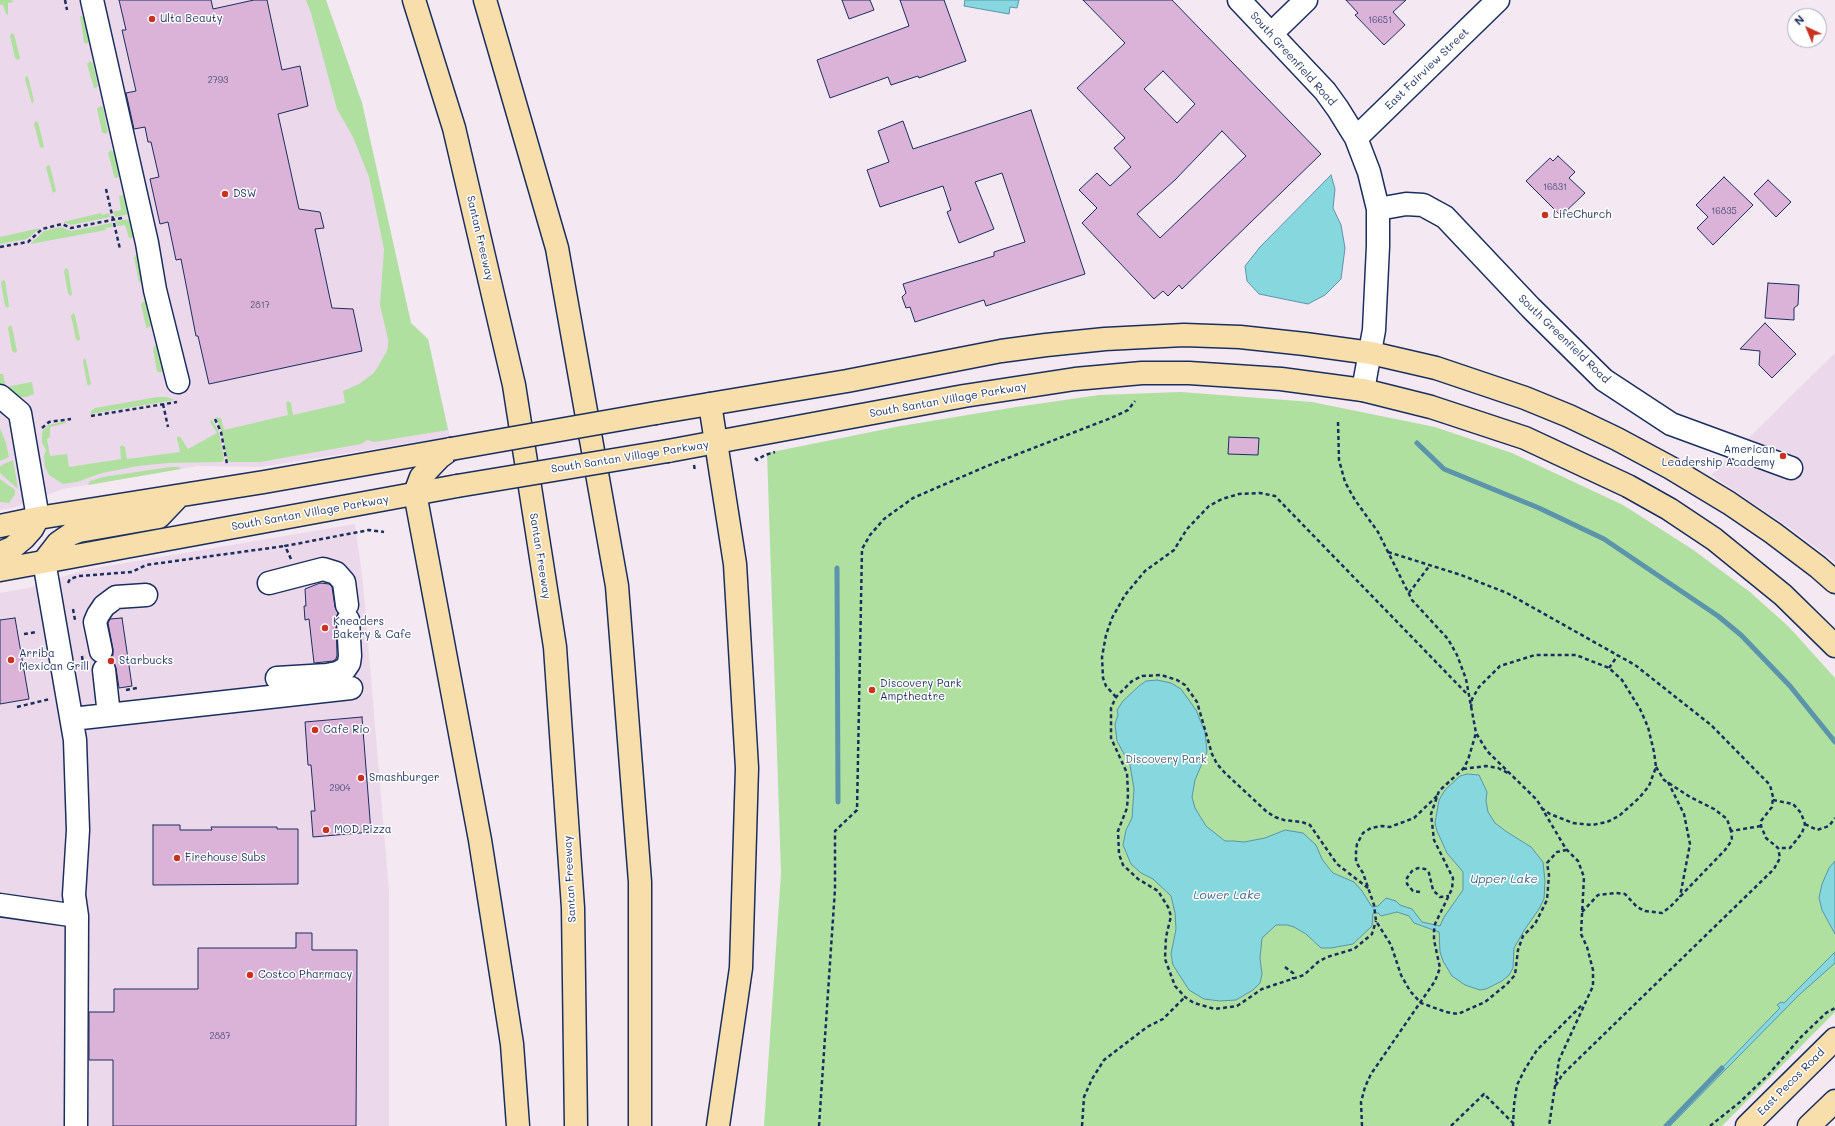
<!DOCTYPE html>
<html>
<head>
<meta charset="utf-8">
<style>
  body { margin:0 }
  #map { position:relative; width:1835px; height:1126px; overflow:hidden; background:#f4e8f3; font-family:Mali,sans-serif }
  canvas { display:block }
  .north { position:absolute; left:1787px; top:8px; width:40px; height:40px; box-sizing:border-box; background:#fff; border:1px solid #a4acbf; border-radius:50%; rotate:316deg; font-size:11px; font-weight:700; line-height:16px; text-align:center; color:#1b2f5e }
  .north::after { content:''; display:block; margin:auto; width:14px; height:18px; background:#c8321e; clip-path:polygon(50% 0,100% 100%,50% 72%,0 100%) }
</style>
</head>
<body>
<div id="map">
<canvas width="1835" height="1126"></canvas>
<div class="north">N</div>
</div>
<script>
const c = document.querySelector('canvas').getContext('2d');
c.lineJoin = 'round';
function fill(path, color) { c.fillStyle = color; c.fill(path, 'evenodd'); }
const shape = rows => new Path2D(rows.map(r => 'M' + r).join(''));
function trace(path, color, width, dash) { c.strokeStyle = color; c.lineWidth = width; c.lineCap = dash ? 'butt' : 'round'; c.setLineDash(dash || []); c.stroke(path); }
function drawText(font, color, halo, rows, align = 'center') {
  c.font = font + ' Mali,sans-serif'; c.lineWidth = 3; c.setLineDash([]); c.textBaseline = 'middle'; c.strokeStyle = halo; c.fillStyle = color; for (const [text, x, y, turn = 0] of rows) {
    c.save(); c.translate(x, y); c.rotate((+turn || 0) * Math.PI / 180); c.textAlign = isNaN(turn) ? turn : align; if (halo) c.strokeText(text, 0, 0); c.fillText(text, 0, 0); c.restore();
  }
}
fill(shape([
  [0,0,326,0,362,103,411,323,428,339,450,437,260,467,197,466,181,469,63,489,12,508,0,510],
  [1835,353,1835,562,1790,528,1711,475],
  [355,524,363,583,389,891,389,1126,0,1126,0,593,29,588,84,570]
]), '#ecd8eb');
fill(shape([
  [0,0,11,0,14,2,8,3,8,15,6,14,3,5,0,5],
  [306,0,326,0,362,103,411,323,428,339,448,430,374,442,367,440,361,444,260,462,230,462,227,460,222,432,216,417,221,418,224,430,288,415,286,403,288,401,291,403,293,415,345,403,343,391,359,384,374,373,386,353,388,347,388,339,380,305,384,249,369,177,353,137,337,109,311,13],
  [80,16,85,17,89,42,86,44,84,42],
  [12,33,14,34,20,58,18,60,15,58,10,36],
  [90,61,93,63,98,86,95,88,94,88,87,64],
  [26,76,28,77,34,101,32,104,25,79],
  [100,106,103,107,108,132,105,134,102,132,97,109],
  [36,121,38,122,44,146,43,148,40,147,34,124],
  [111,150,114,152,120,177,115,178,114,176,108,153],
  [48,165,50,166,56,191,53,193,46,168],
  [123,195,129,214,115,217,113,212,121,210,119,196],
  [101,213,102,215,109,213,110,217,71,225,63,222],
  [130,219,134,236,133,238,129,238,125,225,117,226,116,221],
  [112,223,113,227,105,228,106,230,30,244,44,231,61,227,71,231],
  [40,228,27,239,0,244,0,237],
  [136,255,138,257,143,281,141,283,139,282,134,258],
  [66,268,68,269,72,294,71,296,68,294,64,271],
  [3,280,5,281,9,306,8,308,5,306,1,283],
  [144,301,147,302,151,326,147,328,146,327,141,304],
  [73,313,75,315,80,339,78,341,76,339,71,316],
  [10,325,12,327,17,351,15,353,12,351,8,328],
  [155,345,157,347,165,371,163,372,157,372,153,349],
  [84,358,86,360,91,384,89,386,87,384,83,361],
  [0,374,3,374,6,387,32,382,34,394,26,397,12,397,0,387],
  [1181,392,1312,402,1435,427,1512,453,1623,505,1692,549,1750,592,1789,627,1835,678,1835,1012,1722,1126,764,1126,781,873,767,453,901,426,1016,407,1099,395],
  [157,397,166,397,175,400,90,414,91,411,95,408],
  [212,419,219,433,224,459,222,462,168,463,138,466,102,473,77,482,63,484,49,475,45,467,44,456,46,450,42,443,42,435,43,430,49,425,66,421,66,423,50,427,50,437,47,439,50,456,67,454,69,467,121,459,120,447,122,445,125,447,127,459,180,452,177,438,178,436,181,438,188,449,217,433,210,422],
  [0,428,6,443,9,457,0,461],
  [13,460,18,489,0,473,0,466],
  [170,467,179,467,181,469,88,485,90,481,103,477],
  [0,479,15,490,15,494,9,503,0,502]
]), '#b0e0a0');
const water = shape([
  [965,0,1019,0,1017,8,1010,7,1009,14,964,6,965,0],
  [1331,175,1335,189,1333,208,1341,225,1345,248,1341,279,1325,295,1308,304,1259,294,1247,281,1245,266,1260,247,1331,175],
  [1157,680,1171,683,1181,689,1196,710,1205,732,1207,752,1195,780,1192,797,1195,808,1206,826,1225,841,1234,841,1244,842,1265,838,1285,830,1303,833,1316,845,1322,859,1328,867,1333,873,1354,882,1362,891,1372,907,1378,906,1386,898,1396,901,1400,905,1412,909,1422,922,1440,926,1444,917,1463,890,1463,872,1447,853,1437,831,1435,823,1439,800,1445,790,1460,776,1467,774,1479,775,1487,792,1486,801,1488,812,1495,823,1507,832,1531,847,1543,862,1545,881,1544,899,1539,909,1525,929,1514,948,1513,968,1509,975,1502,981,1486,989,1480,990,1465,985,1452,976,1443,961,1440,952,1439,932,1414,923,1409,916,1397,912,1381,916,1378,913,1373,913,1372,926,1353,944,1331,948,1321,948,1306,934,1294,927,1287,925,1276,925,1262,938,1260,958,1262,974,1260,983,1253,990,1236,1000,1220,1001,1204,999,1189,990,1173,965,1171,954,1176,929,1175,913,1171,896,1153,879,1141,873,1131,864,1123,845,1126,830,1132,818,1134,789,1130,765,1117,741,1115,724,1118,715,1117,710,1123,701,1139,686,1146,681,1157,680],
  [1835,861,1835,934,1822,910,1819,898,1822,884,1829,868,1835,861],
  [1835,952,1835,963,1799,995,1670,1126,1666,1126,1773,1015,1780,1008,1777,1005,1781,1002,1784,1003,1835,952]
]);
fill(water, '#86d7de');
trace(water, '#5b94ab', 1);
trace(shape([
  [1417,443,1444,469,1539,508,1604,539,1718,616,1741,635,1790,686,1835,742],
  [837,568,838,802],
  [1666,1126,1722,1068]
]), '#5b94ab', 5);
const building = shape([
  [119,0,211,0,213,9,254,0,267,0,282,70,300,66,308,106,278,114,299,209,320,212,324,228,315,229,332,308,353,309,362,351,209,384,198,336,196,336,181,259,176,260,168,222,160,224,150,179,159,177,151,142,148,142,145,127,134,129,126,93,136,91,122,30,126,30,119,0],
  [842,0,870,0,874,10,849,19,842,0],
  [900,0,944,0,966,61,919,78,918,76,891,85,888,77,830,98,817,60,909,26,900,0],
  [1083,0,1172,0,1321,154,1182,289,1179,285,1168,296,1163,291,1154,299,1082,223,1097,208,1079,190,1097,173,1110,186,1131,167,1114,148,1125,138,1077,88,1125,43,1083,0],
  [1163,71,1195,104,1177,123,1144,89,1163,71],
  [1222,131,1246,156,1160,238,1137,214,1175,180,1222,131],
  [1346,0,1406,0,1393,12,1405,25,1384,45,1355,15,1358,13,1346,0],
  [1031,110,1085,274,986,306,984,300,915,322,910,307,906,308,902,297,906,293,903,284,994,256,994,252,1025,242,1002,173,975,182,994,229,959,243,947,212,951,210,943,186,880,207,867,170,889,162,878,131,903,121,913,149,1031,110],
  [1558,156,1575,172,1569,178,1585,193,1561,216,1526,181,1550,158,1553,161,1558,156],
  [1724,177,1753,205,1713,245,1697,228,1708,217,1696,205,1724,177],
  [1768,180,1791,202,1776,217,1754,194,1768,180],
  [1768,283,1799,285,1798,305,1794,308,1794,320,1765,318,1768,283],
  [1765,323,1796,354,1772,378,1759,365,1760,351,1740,349,1765,323],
  [1229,437,1259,438,1258,455,1228,454,1229,437],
  [320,583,329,584,332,587,335,607,338,613,336,621,337,655,336,659,333,661,314,663,309,619,305,620,304,606,306,606,305,589,320,583],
  [15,618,29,699,0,704,0,620,15,618],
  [122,618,132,686,119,688,116,668,114,663,110,659,113,655,113,649,108,623,110,619,122,618],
  [362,717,371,832,313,837,311,811,315,811,311,765,308,765,305,722,362,717],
  [153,825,180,825,180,830,212,830,211,827,277,827,277,829,298,829,298,884,153,885,153,825],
  [296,933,312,933,312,950,357,950,356,1126,113,1126,113,1060,89,1060,89,1012,114,1012,114,989,198,989,198,948,296,948,296,933]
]);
fill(building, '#dbb2d8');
trace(building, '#1b2f5e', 1);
const minor = shape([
  [92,0,147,243,155,290,178,382],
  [1239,0,1325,91,1338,109,1356,138,1369,172,1378,209,1378,246,1374,330,1363,390],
  [1271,34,1306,0],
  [1356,138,1498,0],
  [1378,209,1406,204,1423,205,1445,217,1531,308,1604,380,1671,424,1791,468],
  [0,396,20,413,38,518],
  [269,583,323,569,336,573,344,582,347,605],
  [101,651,95,622,98,615,104,606,116,597,146,595],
  [104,670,109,715],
  [277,678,327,675,337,673,345,669,349,663,350,656,348,620],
  [72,719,351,688],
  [0,905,77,916,74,895,78,830,75,740,44,561],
  [76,1126,77,916]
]);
const major = shape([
  [656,413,847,381,1001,351,1046,345,1105,339,1184,335,1240,337,1305,344,1371,353,1436,368,1525,398,1569,416,1617,439,1671,468,1729,503,1773,533,1818,567,1835,582],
  [668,451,964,396,1075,379,1142,373,1189,373,1281,379,1363,390,1431,407,1525,438,1628,486,1669,509,1714,539,1783,595,1835,646],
  [0,526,38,518,264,482,451,449],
  [0,553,12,548,24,538,32,529,38,518],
  [44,561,58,543,71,534,79,531,159,517,179,496],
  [0,570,457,486],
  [1747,1126,1835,1039],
  [1809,1126,1835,1101]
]);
const highway = shape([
  [414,0,454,128,514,385,555,647,573,908,576,1126],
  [485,0,557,248,617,586,640,882,640,1126],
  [710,404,735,564,747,768,741,968,718,1126],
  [451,449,440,457,421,477,415,493,480,840,512,1044,518,1126]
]);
trace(minor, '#1b2f5e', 25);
trace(major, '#1b2f5e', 25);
trace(highway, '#1b2f5e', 25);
trace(shape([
  [65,0,67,10],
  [106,189,120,249],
  [0,247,28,242,42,229,62,224,71,228,122,218],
  [163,404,168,427],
  [91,416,177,402],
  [215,419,221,432,227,464],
  [1338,422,1339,460,1345,482,1355,500,1378,532,1412,600,1448,639,1457,655,1466,679,1476,733,1487,751,1537,800,1566,849,1578,861,1584,877,1581,934,1587,947,1593,970,1593,986,1559,1060,1549,1126],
  [42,428,49,422,71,419],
  [755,458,757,460,765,455,775,452],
  [694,465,695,471],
  [1388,552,1461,575,1507,593,1635,665,1711,725,1770,785,1773,797,1772,807,1761,821,1761,826,1766,838,1778,848,1780,858,1774,869,1562,1075,1555,1087],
  [291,559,285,546,369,530,384,532],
  [68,583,70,579,79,576,132,572,146,565,285,546],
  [1409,593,1430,565],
  [73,609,75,620],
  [24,634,37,632],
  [82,656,84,671],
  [1609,668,1618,655],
  [126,690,137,688],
  [1116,697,1106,686,1103,678,1102,657,1106,635,1112,618,1125,595,1145,571,1174,550,1187,529,1209,506,1222,499,1239,494,1260,493,1275,496,1468,695],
  [17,707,50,699],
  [1471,708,1472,699,1479,687,1500,666,1535,655,1576,655,1609,668,1622,680,1640,709,1648,727,1654,752,1656,767,1649,786,1639,798,1619,816,1607,822,1592,825,1573,823,1550,814,1543,809],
  [1656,767,1664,780,1690,797,1714,809,1727,819,1731,831],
  [1463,769,1486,766,1498,768,1508,773],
  [1668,782,1684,814,1690,844,1680,897],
  [1437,796,1414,818,1390,827,1382,826,1371,828,1363,833,1357,844,1356,852,1356,862,1363,873,1374,905,1376,921,1391,945,1401,975,1410,991,1421,1003,1446,1012,1458,1014,1485,1002,1507,984,1515,975,1518,950,1523,936,1535,924,1547,900,1549,875,1547,863,1557,852,1566,850],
  [1773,800,1793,804,1801,813,1805,824,1802,833,1790,848,1778,848],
  [1805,824,1817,830,1829,826,1835,818],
  [1368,888,1337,864,1310,825,1302,822,1284,820,1275,817,1267,812,1225,773,1217,764,1212,754,1197,702,1185,685,1177,680,1161,675,1142,676,1132,681,1116,697,1111,708,1111,738,1127,773,1128,794,1127,808,1118,831,1119,854,1123,865,1138,879,1158,891,1168,907,1171,916,1166,937,1165,959,1175,986,1185,997,1194,1003,1215,1009,1237,1006,1262,989,1304,975,1318,962,1327,957,1354,949,1372,934,1376,921],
  [1420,892,1413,891,1407,884,1407,878,1412,871,1418,868,1425,869,1429,873,1433,890,1440,897,1449,896],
  [1582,912,1598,895,1616,893,1625,894,1637,907,1645,911,1662,913,1670,907,1725,850,1732,840,1731,831,1761,826],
  [1285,967,1293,973,1293,979],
  [819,1126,835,889,835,831,857,810,862,549,870,535,884,519,913,498,987,466,1111,418,1128,410,1135,401],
  [1082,1126,1084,1097,1092,1079,1104,1060,1147,1027,1163,1019,1185,997],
  [1362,1126,1361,1102,1365,1087,1371,1074,1435,981,1440,968,1434,940,1434,931,1435,924,1452,889,1453,878,1434,840,1431,814,1439,791,1463,769,1468,760,1476,733],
  [1451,1126,1484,1094,1513,1123],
  [1513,1126,1514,1105,1517,1085,1525,1069,1537,1050,1583,1004],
  [1710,1126,1740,1102,1768,1075,1801,1037,1826,1013,1835,1008]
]), '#1b2f5e', 2.5, [4, 3]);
trace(minor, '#fff', 22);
trace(major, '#f8deab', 22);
trace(highway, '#f8deab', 22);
const majorBridge = shape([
  [451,449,656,413],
  [457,486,668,451]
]);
trace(majorBridge, '#1b2f5e', 25, []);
trace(majorBridge, '#f8deab', 22);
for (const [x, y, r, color] of [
  [152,19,4,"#c8321e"],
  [225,194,4,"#c8321e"],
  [1545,215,4,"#c8321e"],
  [1783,456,4,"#c8321e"],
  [325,628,4,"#c8321e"],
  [11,660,4,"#c8321e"],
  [111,661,4,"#c8321e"],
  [872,690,4,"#c8321e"],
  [315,730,4,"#c8321e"],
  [361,778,4,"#c8321e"],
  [326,830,4,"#c8321e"],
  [177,858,4,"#c8321e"],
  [250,975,4,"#c8321e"]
]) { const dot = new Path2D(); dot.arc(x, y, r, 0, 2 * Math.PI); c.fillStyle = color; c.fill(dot); trace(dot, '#fff', 1.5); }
drawText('9px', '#4b507c', null, [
  ["16651",1380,20],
  ["2793",218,80],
  ["16831",1555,187],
  ["16835",1724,211],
  ["2817",260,305],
  ["2904",340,788],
  ["2887",220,1036]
]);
drawText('11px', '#1b2f5e', '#fff', [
  ["Ulta Beauty",160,19],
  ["DSW",233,194],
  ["LifeChurch",1553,215],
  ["American",1775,450,"right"],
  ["Leadership Academy",1775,463,"right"],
  ["Kneaders",333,622],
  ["Bakery & Cafe",333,635],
  ["Arriba",19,654],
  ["Mexican Grill",19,667],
  ["Starbucks",119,661],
  ["Discovery Park",880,684],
  ["Amptheatre",880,697],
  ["Cafe Rio",323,730],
  ["Smashburger",369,778],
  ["MOD Pizza",334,830],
  ["Firehouse Subs",185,858],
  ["Costco Pharmacy",258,975]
], 'left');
drawText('11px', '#1b2f5e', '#fff', [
  ["South Greenfield Road",1293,59,48],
  ["East Fairview Street",1427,69,-44],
  ["Santan Freeway",480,238,77],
  ["South Greenfield Road",1564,339,44],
  ["South Santan Village Parkway",948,400,-10],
  ["South Santan Village Parkway",630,457,-9],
  ["South Santan Village Parkway",310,513,-10],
  ["Santan Freeway",540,556,81],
  ["Santan Freeway",570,879,-93],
  ["East Pecos Road",1791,1082,-45]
]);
drawText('11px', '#405b6e', '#fff', [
  ["Discovery Park",1166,760]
]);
drawText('italic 12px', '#3b6184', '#fff', [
  ["Upper Lake",1504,879],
  ["Lower Lake",1227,895]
]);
</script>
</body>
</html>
